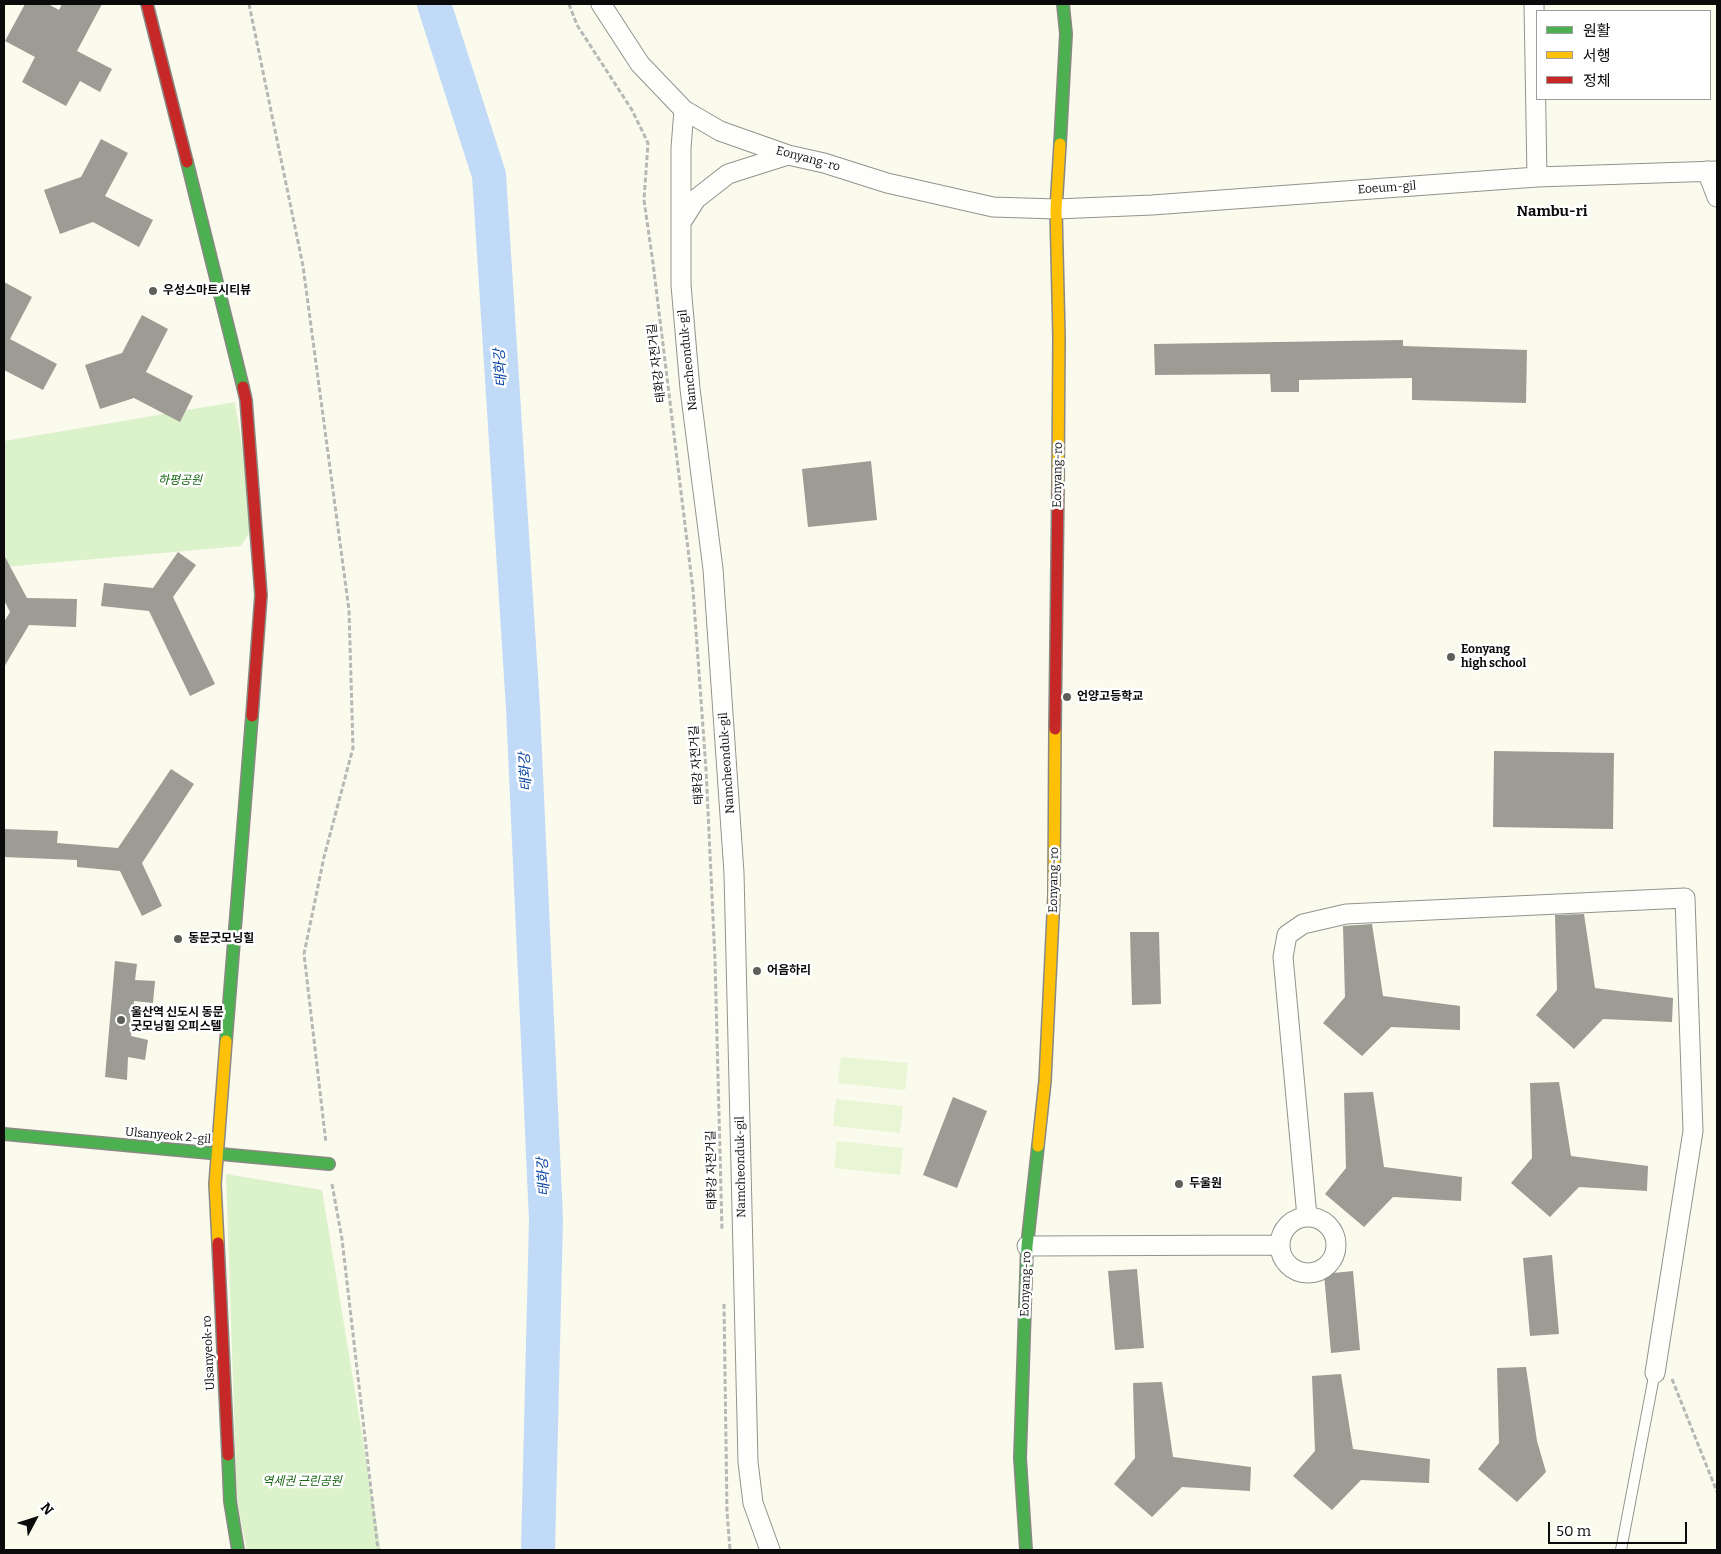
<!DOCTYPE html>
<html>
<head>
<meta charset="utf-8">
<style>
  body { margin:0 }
  #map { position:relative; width:1721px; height:1554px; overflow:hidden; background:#fafaed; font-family:Bitter,"Noto Sans KR",serif }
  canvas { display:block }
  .frame { position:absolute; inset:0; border:5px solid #0b0b0b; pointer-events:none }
  .legend { position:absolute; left:1536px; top:10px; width:175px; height:90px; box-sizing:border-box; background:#fff; border:1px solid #9d9d9d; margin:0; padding:6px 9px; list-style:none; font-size:15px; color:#0b0b0b }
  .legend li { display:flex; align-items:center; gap:10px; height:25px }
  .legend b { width:25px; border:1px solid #9d9d9d }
  .north { position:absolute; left:10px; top:1494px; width:50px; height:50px; -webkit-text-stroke:4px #fff; paint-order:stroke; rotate:50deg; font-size:14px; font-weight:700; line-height:20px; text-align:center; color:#0b0b0b }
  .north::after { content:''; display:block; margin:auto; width:18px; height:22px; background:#0b0b0b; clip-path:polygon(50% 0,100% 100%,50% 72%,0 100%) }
  .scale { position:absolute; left:1548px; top:1522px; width:139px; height:22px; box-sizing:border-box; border:2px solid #0b0b0b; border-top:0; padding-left:6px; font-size:15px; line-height:18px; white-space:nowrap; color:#0b0b0b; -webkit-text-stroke:4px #fff; paint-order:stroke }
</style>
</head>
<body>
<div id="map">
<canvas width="1721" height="1554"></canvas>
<div class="frame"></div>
<ul class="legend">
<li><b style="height:6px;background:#4caf50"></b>원활</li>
<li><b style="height:6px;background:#ffc107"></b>서행</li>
<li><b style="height:6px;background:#c62828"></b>정체</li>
</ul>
<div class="north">N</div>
<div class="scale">50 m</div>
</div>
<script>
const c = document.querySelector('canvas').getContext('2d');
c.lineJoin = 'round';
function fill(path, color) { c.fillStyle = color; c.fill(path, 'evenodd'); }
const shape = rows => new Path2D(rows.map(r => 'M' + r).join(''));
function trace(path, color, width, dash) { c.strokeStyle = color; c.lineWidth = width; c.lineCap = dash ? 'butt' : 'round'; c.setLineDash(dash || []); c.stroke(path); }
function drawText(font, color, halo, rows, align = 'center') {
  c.font = font + ' Bitter,"Noto Sans KR",serif'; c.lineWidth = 5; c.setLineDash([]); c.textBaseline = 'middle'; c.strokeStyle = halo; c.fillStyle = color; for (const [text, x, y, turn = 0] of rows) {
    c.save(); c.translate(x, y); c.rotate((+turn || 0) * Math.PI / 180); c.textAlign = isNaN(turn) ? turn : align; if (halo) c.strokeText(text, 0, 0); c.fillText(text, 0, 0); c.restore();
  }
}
fill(shape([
  [235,402,255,524,241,546,4,567,4,441],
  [226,1174,322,1190,381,1550,247,1550,237,1501]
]), '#dcf2cb');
fill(shape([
  [841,1057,908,1063,905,1090,838,1083],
  [836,1099,903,1106,900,1133,833,1126],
  [837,1141,903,1148,900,1175,834,1168]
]), '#e8f6d5');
trace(shape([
  [434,4,489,175,523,708,546,1220,538,1550]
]), '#c1daf7', 34);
fill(shape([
  [25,4,48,4,59,10,62,4,102,4,77,51,112,69,100,92,80,81,66,106,22,82,35,57,5,41],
  [101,139,128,153,105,196,153,220,139,247,93,222,60,234,44,190,81,177],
  [4,282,32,297,10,339,57,364,43,390,4,370],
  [142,315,168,329,146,372,193,396,180,422,134,398,100,409,85,365,122,353],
  [1403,340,1403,346,1527,350,1526,403,1412,400,1412,378,1299,380,1299,392,1271,392,1270,374,1155,375,1154,344],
  [871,461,877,520,808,527,802,469],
  [178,552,196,565,173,597,215,684,190,696,149,611,101,606,104,583,153,588],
  [4,555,27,598,77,599,76,627,29,625,4,667,4,622,10,612,4,600],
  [1494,751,1614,753,1613,829,1493,827],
  [171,769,194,784,142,863,162,906,142,916,120,871,77,867,77,860,4,857,4,829,58,831,57,843,118,848],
  [1584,914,1595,988,1673,998,1672,1022,1603,1019,1574,1049,1536,1015,1557,990,1555,915],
  [1372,924,1383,996,1460,1006,1460,1030,1391,1027,1362,1056,1323,1023,1345,997,1343,926],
  [1130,932,1159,932,1161,1004,1132,1005],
  [115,961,137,964,135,980,155,981,153,1003,134,1001,131,1036,148,1040,145,1060,128,1057,127,1080,105,1077],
  [1559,1082,1571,1156,1648,1166,1647,1191,1579,1187,1550,1217,1511,1183,1532,1158,1530,1083],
  [1373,1092,1384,1167,1462,1177,1461,1201,1393,1197,1364,1227,1325,1194,1346,1168,1344,1093],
  [953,1097,987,1111,957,1188,923,1175],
  [1552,1255,1559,1334,1530,1336,1523,1258],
  [1137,1269,1144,1348,1115,1350,1108,1271],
  [1353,1271,1360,1350,1331,1353,1324,1274],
  [1526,1367,1537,1441,1546,1472,1517,1502,1478,1469,1499,1443,1497,1368],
  [1341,1374,1353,1449,1430,1459,1429,1483,1361,1480,1332,1510,1293,1476,1315,1451,1312,1376],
  [1162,1382,1173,1457,1251,1467,1250,1491,1182,1487,1152,1517,1114,1484,1135,1458,1133,1383]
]), '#9c9b94');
const lane = shape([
  [1621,1550,1655,1371]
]);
const street = shape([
  [601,4,640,64,684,110,681,148,681,285,690,389,713,569,734,873,748,1462,753,1503,770,1550],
  [1534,4,1537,177],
  [684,110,720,131,788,155,824,163,887,183,993,207,1056,209,1152,205,1537,177,1717,171],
  [1707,171,1717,197],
  [682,221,696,199,728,174,788,155],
  '1280 1245a28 28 0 1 1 56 0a28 28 0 1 1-56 0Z',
  [1307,1217,1283,957,1287,935,1303,924,1346,914,1685,898,1693,1131,1655,1373],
  [1027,1246,1280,1245]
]);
const fast = shape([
  [1060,144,1066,34,1063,4],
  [187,162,243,387],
  [226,1041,252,716],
  [4,1134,329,1164],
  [228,1455,230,1501,238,1550],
  [1026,1550,1020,1458,1027,1246,1038,1146]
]);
const slow = shape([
  [1058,484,1059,337,1056,209,1060,144],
  [1038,1146,1045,1081,1054,895,1055,729],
  [218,1243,215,1184,226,1041]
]);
const jam = shape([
  [147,4,187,162],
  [243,387,246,400,261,595,252,716],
  [1055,729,1058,484],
  [218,1243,228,1455]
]);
trace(lane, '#93938d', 12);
trace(street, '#93938d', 21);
trace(fast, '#898983', 14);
trace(slow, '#898983', 14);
trace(jam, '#898983', 14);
trace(shape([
  [249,4,303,266,349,610,353,748,324,857,304,954,326,1143],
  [569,4,577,25,632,110,648,143,644,200,653,263,693,590,706,769,715,960,722,1230],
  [332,1184,342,1239,378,1550],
  [724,1304,727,1512,730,1550],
  [1672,1379,1717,1492]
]), '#b7b7b5', 3, [5, 2.5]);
trace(lane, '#fefefc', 10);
trace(street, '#fefefc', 19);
trace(fast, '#4caf50', 11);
trace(slow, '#ffc107', 11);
trace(jam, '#c62828', 11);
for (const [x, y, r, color] of [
  [153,291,5,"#5f5f5a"],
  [1451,657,5,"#5f5f5a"],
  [1067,697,5,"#5f5f5a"],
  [178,939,5,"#5f5f5a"],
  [757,971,5,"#5f5f5a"],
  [121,1020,5,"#5f5f5a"],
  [1179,1184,5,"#5f5f5a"]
]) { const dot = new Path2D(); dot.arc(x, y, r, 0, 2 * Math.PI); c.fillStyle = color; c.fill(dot); trace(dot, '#fff', 2); }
drawText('12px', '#0b0b0b', '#fff', [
  ["Eonyang-ro",808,159,15],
  ["Eoeum-gil",1387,188,-4],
  ["Namcheonduk-gil",688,360,-96],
  ["태화강 자전거길",657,363,-97],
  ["Eonyang-ro",1058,475,-89],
  ["Namcheonduk-gil",727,763,-94],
  ["태화강 자전거길",697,765,-94],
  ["Eonyang-ro",1054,880,-89],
  ["Ulsanyeok 2-gil",168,1136,5],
  ["Namcheonduk-gil",741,1167,-91],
  ["태화강 자전거길",712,1170,-91],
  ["Eonyang-ro",1026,1284,-88],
  ["Ulsanyeok-ro",209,1353,-93]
]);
drawText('bold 12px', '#0b0b0b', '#fff', [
  ["우성스마트시티뷰",163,291],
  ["Eonyang",1461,650],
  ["high school",1461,664],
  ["언양고등학교",1077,697],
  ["동문굿모닝힐",188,939],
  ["어음하리",767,971],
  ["울산역 신도시 동문",131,1013],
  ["굿모닝힐 오피스텔",131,1027],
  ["두울원",1189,1184]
], 'left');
drawText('italic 12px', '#196617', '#fff', [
  ["하평공원",180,481],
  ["역세권 근린공원",302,1482]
]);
drawText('italic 14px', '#0b47a5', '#fff', [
  ["태화강",501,368,-94],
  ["태화강",526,772,-93],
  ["태화강",544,1177,-93]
]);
drawText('bold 15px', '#0b0b0b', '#fff', [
  ["Nambu-ri",1552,212]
]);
</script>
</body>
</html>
